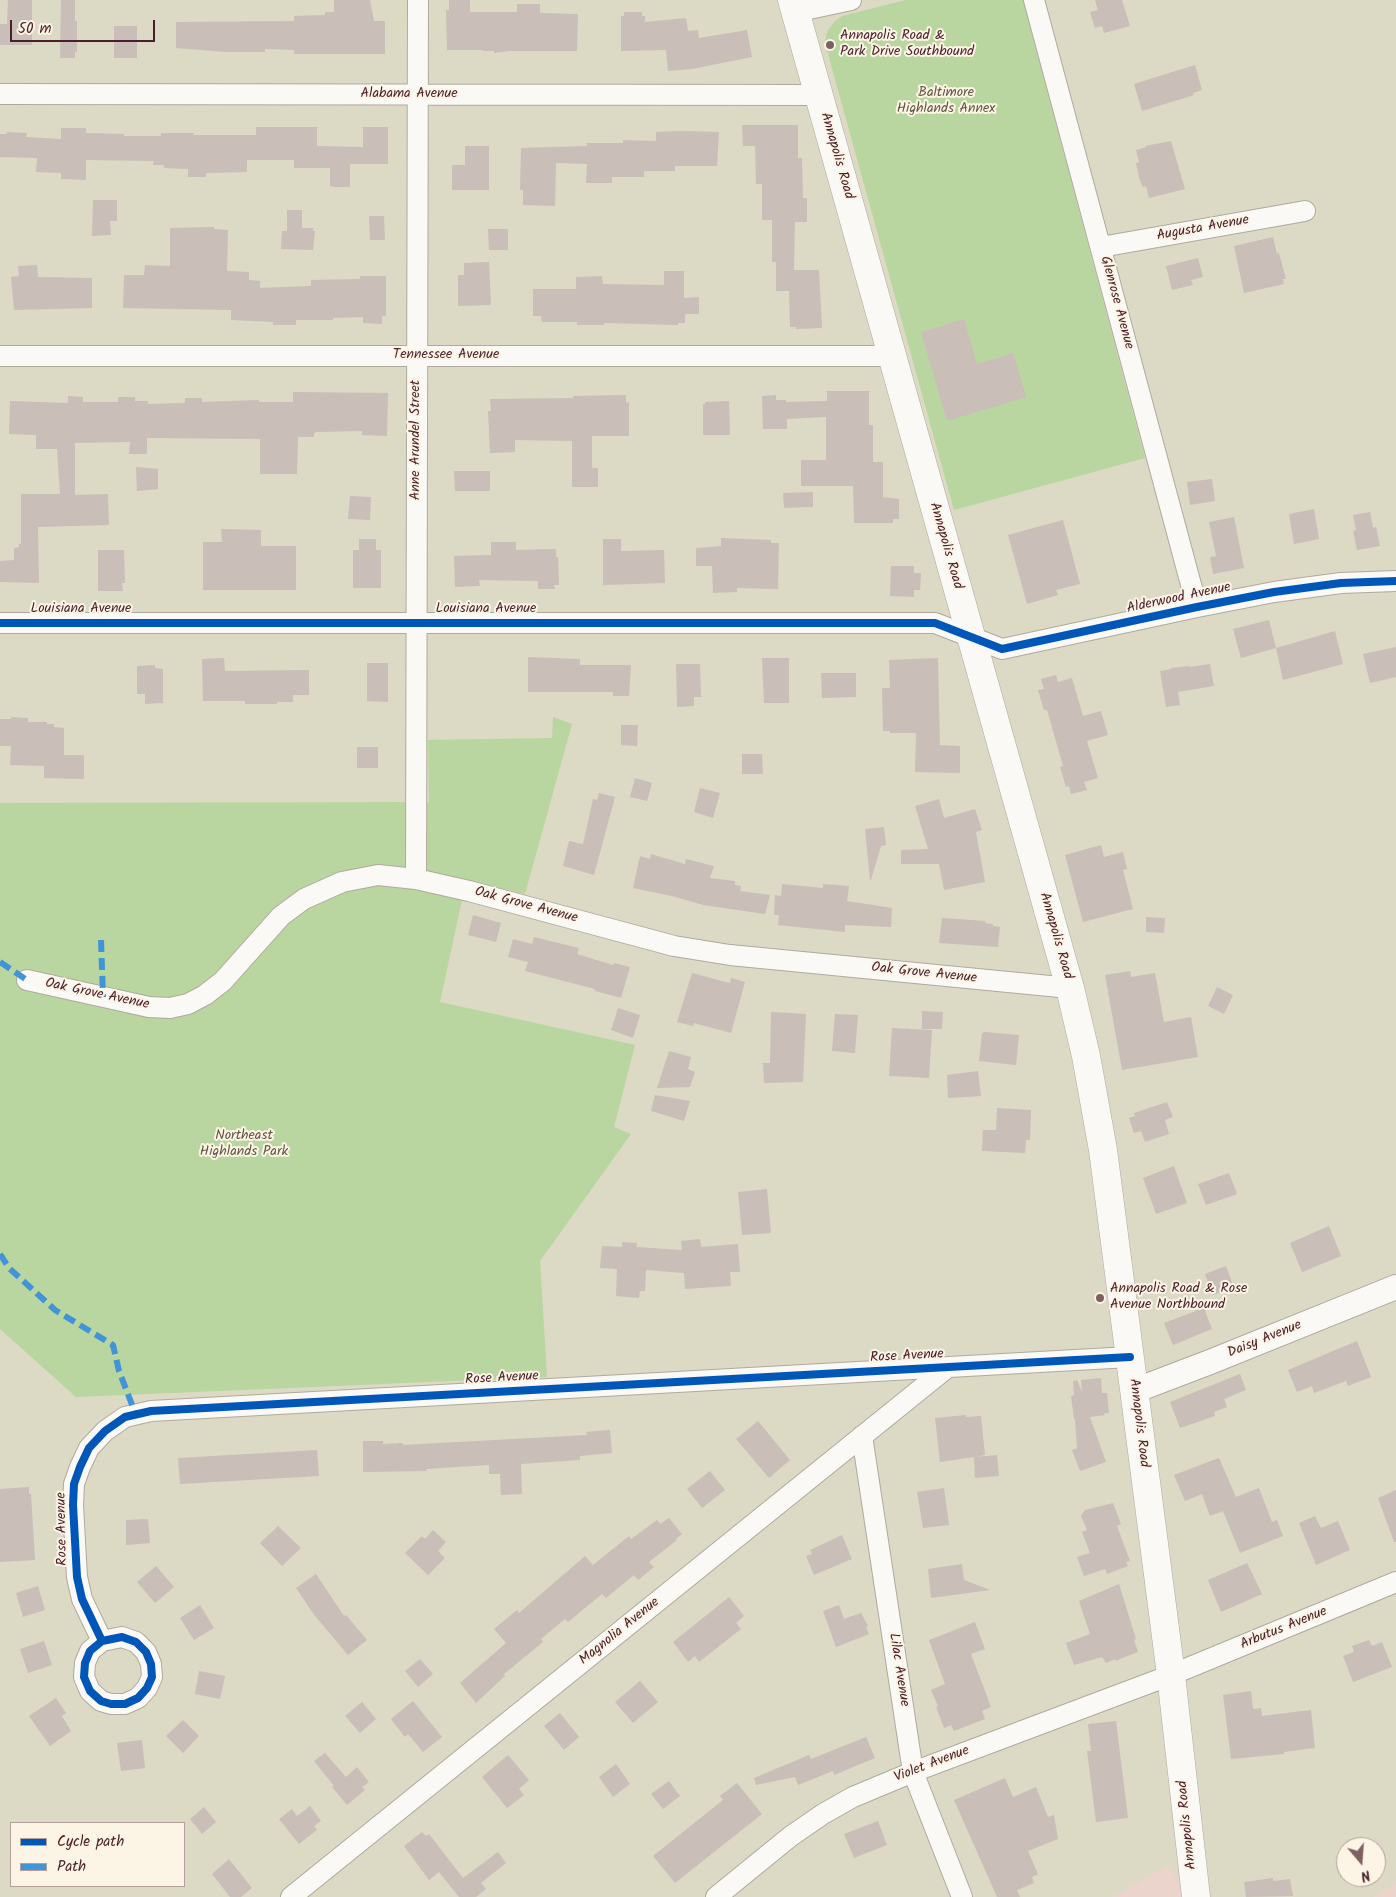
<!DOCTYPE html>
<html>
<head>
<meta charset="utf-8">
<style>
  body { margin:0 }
  #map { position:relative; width:1396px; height:1897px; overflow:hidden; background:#dcd9c4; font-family:Kalam,sans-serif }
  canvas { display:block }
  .legend { position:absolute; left:10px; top:1822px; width:175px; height:65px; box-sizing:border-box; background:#fcf5e5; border:1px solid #b59f9b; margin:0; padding:6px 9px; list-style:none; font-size:15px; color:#4a1f2b }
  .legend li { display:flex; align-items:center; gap:10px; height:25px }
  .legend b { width:25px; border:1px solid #b59f9b }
  .north { position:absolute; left:1336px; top:1837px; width:50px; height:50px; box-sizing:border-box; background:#fcf5e5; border:1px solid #b59f9b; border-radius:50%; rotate:162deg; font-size:14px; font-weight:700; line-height:20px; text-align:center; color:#4a1f2b }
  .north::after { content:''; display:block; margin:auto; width:18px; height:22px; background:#7d6061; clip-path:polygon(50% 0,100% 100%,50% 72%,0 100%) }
  .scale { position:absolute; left:10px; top:20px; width:145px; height:22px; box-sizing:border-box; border:2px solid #4a1f2b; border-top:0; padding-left:6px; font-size:15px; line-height:18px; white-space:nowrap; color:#4a1f2b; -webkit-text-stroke:4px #fcf5e5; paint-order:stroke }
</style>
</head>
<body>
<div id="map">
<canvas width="1396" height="1897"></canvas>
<ul class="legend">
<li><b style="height:6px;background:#0057b8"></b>Cycle path</li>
<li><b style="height:6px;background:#4194d7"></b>Path</li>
</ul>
<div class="north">N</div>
<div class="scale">50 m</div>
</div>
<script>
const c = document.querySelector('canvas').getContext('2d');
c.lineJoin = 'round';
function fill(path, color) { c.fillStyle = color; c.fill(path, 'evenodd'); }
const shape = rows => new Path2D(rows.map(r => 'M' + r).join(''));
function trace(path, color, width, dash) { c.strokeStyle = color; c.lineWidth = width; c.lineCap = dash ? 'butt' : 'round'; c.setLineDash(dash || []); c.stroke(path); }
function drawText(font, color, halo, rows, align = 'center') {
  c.font = font + ' Kalam,sans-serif'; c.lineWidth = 4; c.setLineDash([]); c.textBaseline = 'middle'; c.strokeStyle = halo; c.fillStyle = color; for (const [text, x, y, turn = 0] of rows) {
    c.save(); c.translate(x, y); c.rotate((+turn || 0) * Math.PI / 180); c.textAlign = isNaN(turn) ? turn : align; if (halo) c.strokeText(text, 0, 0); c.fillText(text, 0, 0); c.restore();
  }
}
fill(shape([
  [1168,1866,1189,1897,1111,1897],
  [1396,1883,1396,1897,1374,1897]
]), '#ebd4cc');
fill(shape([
  [906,0,1023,0,1145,458,954,510,825,43,827,32,834,22,842,16],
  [553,717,572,724,525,894,466,881,440,1002,635,1045,614,1127,631,1134,540,1261,547,1377,76,1397,0,1329,0,803,429,802,428,740,552,738]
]), '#b9d5a0');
fill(shape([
  [8,0,32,0,32,45,0,45,0,24,7,24],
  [61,0,75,0,75,21,77,21,77,52,75,52,75,58,60,58],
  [334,0,370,0,374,21,385,21,385,54,294,54,294,50,265,49,265,52,225,52,176,48,176,22,294,21,294,16,325,15,325,12,334,12],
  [449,0,470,0,470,12,517,12,517,4,540,4,540,13,578,14,577,51,510,51,494,53,494,51,483,51,483,50,447,50,446,10,449,10],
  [1095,0,1122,0,1130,26,1104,33,1102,26,1095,28,1090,12,1098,10],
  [624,12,642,12,642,16,645,16,645,22,686,18,688,31,698,30,699,38,747,30,752,57,692,69,668,71,666,50,621,51,621,16,624,16],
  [114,26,137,26,137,58,114,58],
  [1195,65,1202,90,1193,93,1194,95,1142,111,1134,84],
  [742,125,798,125,798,158,802,158,803,198,807,198,807,222,795,222,794,270,819,270,822,328,796,329,796,327,790,327,789,291,776,291,776,262,772,262,772,220,762,220,762,184,756,184,755,146,743,146],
  [256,127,317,127,317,146,363,147,363,127,388,127,388,164,350,164,350,187,335,187,330,186,330,168,294,168,294,160,247,160,247,172,206,173,206,177,188,177,188,169,164,168,164,165,153,165,154,161,86,160,86,180,61,179,61,173,36,172,37,158,0,157,0,134,6,134,7,132,27,133,26,137,61,139,61,128,86,128,86,133,124,134,124,136,161,136,161,133,194,133,194,135,256,135],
  [679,131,719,132,717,166,675,166,675,171,644,171,644,177,612,177,612,183,586,183,587,164,556,163,555,206,523,205,523,190,520,190,521,148,587,146,587,143,623,143,623,140,656,141,656,132],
  [1171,141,1185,189,1149,198,1146,186,1143,187,1140,181,1136,163,1139,162,1136,150,1146,147,1145,146],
  [465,146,489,146,489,190,452,190,452,165,465,165],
  [93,200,117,200,117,221,110,221,111,235,92,236],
  [287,210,302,210,302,228,313,228,313,231,315,231,313,250,281,249,282,231,287,231],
  [369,216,384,216,385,240,370,240],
  [214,227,214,229,228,230,227,271,249,272,249,280,260,281,260,288,311,286,311,280,360,279,360,276,386,276,386,316,382,316,382,324,363,323,363,317,333,318,333,320,296,320,296,325,273,325,273,322,231,320,231,310,123,308,124,275,144,275,145,265,170,266,170,228],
  [488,229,508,229,508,250,489,250],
  [1273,237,1277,254,1279,253,1286,279,1283,279,1284,284,1244,293,1234,246],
  [1198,258,1203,277,1191,280,1193,285,1172,290,1166,266],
  [489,262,491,305,458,306,458,275,464,275,464,263],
  [37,265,38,277,92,278,92,308,14,310,11,277,19,276,18,266],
  [664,271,684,271,684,298,699,297,699,314,685,314,685,323,678,323,678,325,604,323,604,325,577,325,577,322,542,322,541,316,533,316,533,289,576,289,576,277,602,276,603,284,664,285],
  [964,319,977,364,1013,353,1026,397,947,421,921,332],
  [827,391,869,391,869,425,873,425,873,462,883,462,883,497,899,499,899,519,893,519,893,523,854,523,853,486,801,486,801,460,826,460,826,417,787,419,787,429,763,429,762,396,776,395,776,400,786,400,786,402,827,401],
  [293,392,388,393,387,436,362,435,362,431,317,432,314,433,314,437,298,437,297,474,260,474,260,439,147,438,147,454,129,454,130,442,75,443,75,495,108,494,109,525,38,527,39,583,0,582,0,561,14,560,14,548,19,547,19,544,21,544,21,494,60,494,57,449,36,449,36,435,9,434,10,401,68,403,68,396,83,397,83,402,118,402,118,397,135,397,135,401,148,401,148,404,185,403,185,398,202,398,202,402,259,400,259,402,293,402],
  [626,395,626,403,629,402,629,436,592,436,592,468,598,468,598,487,572,487,572,441,515,440,515,452,490,453,488,411,491,411,490,399,573,398,573,396],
  [729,401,730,435,703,435,703,404,705,404,705,402],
  [136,467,158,469,158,489,137,491],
  [454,471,490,471,490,491,455,491],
  [1212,479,1215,501,1190,505,1187,482],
  [813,492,813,507,784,508,783,493],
  [350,496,371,497,370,520,348,519],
  [1314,509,1319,539,1294,544,1289,514],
  [1370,512,1373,528,1376,527,1380,546,1357,550,1353,531,1356,530,1353,515],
  [1234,517,1244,568,1213,574,1210,557,1216,556,1209,522],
  [1063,520,1080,584,1056,590,1058,595,1027,604,1008,535],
  [221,529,261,530,261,546,296,546,296,590,203,590,203,542,222,542],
  [721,538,771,540,771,543,779,543,778,589,737,588,737,592,713,593,712,566,696,566,696,548,721,546],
  [359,539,376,539,376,550,381,550,381,588,353,588,353,550,359,550],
  [603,539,621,539,621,551,664,550,665,583,603,585],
  [491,542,516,542,516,550,556,549,556,557,558,557,559,585,554,585,555,589,538,589,538,581,479,580,480,586,455,587,454,556,491,555],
  [98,550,124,550,125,583,122,583,123,591,98,591],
  [891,566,914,566,914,573,921,573,920,590,914,590,914,597,890,596],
  [1269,620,1276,648,1335,631,1343,664,1283,680,1276,648,1241,658,1233,629],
  [1396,647,1396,677,1370,683,1363,654],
  [528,657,580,659,580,665,631,665,629,696,613,696,613,692,528,692],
  [224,658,225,671,309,670,309,695,293,695,293,702,277,702,277,704,245,704,245,701,203,701,202,659],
  [762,658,789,658,789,703,764,703],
  [938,658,940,745,960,746,960,773,915,772,916,733,890,733,890,731,883,731,882,688,890,688,889,660],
  [367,663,388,663,388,702,367,701],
  [676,664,700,664,701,697,694,697,694,706,677,707],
  [1210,664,1214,686,1178,692,1180,705,1166,707,1160,671,1172,669,1171,668,1189,666,1189,667],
  [155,665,155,668,163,669,163,703,145,704,145,694,137,694,137,666],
  [821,673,856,673,856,697,822,698],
  [1056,675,1058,682,1072,678,1083,716,1101,711,1108,735,1087,741,1098,778,1084,782,1087,790,1071,794,1069,786,1066,787,1060,767,1063,766,1047,710,1044,710,1038,690,1044,689,1041,679],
  [11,717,28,718,28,722,47,722,47,724,54,724,54,727,64,728,64,755,84,755,84,779,44,778,44,766,10,765,11,746,0,746,0,719,11,719],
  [621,725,638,725,637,746,621,745],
  [357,747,378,747,378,768,357,768],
  [742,754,762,754,763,774,742,774],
  [635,778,652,783,647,801,630,797],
  [700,788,720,793,713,818,694,812],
  [599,793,615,797,594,875,563,866,569,841,583,844,593,799,597,800],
  [939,799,944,818,975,809,982,830,976,832,985,882,944,890,939,864,901,864,901,850,928,849,915,806],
  [884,827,886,845,881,846,871,880,870,880,865,829],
  [1101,845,1104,857,1123,852,1127,869,1123,870,1133,909,1083,922,1065,855],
  [651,854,685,864,686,859,714,866,710,878,735,881,735,885,741,886,740,891,770,895,765,914,703,905,676,897,633,888,640,856,650,859],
  [782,884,823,888,823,884,849,886,847,901,892,908,891,927,845,925,845,932,778,925,779,915,774,915,775,895,781,896],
  [473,915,501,923,496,942,468,935],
  [1146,917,1165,918,1164,933,1146,932],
  [942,918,986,921,985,923,993,924,993,926,1000,927,998,947,939,943],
  [534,937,579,948,577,954,613,965,614,963,630,967,621,998,595,991,595,989,525,971,528,962,508,957,513,939,532,944],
  [1130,971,1131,977,1155,973,1164,1022,1191,1017,1198,1057,1122,1070,1105,975],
  [692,973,730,983,731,978,745,982,731,1033,694,1023,693,1026,677,1022],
  [1217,987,1233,995,1224,1014,1208,1006],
  [618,1008,640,1015,633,1038,611,1030],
  [922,1011,943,1012,942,1029,922,1029],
  [771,1012,806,1014,803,1082,764,1083,763,1063,770,1063],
  [835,1014,858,1015,855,1053,832,1051],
  [892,1028,932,1030,929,1078,889,1076],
  [985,1032,1019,1035,1016,1065,979,1061,982,1033],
  [669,1051,691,1057,688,1069,695,1072,690,1087,657,1088],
  [978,1071,981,1096,948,1098,947,1075],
  [655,1095,690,1101,684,1121,651,1111],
  [1167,1102,1173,1117,1165,1120,1169,1134,1145,1142,1141,1131,1134,1133,1129,1118,1135,1116,1134,1113],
  [997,1108,1031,1110,1030,1140,1026,1140,1025,1153,982,1151,983,1130,996,1130],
  [1174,1166,1187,1203,1156,1214,1143,1178],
  [1229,1173,1237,1194,1206,1205,1198,1184],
  [767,1189,771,1233,742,1235,738,1192],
  [1329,1226,1341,1256,1302,1272,1290,1243],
  [700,1239,701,1247,738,1244,740,1272,730,1272,731,1286,685,1289,684,1273,646,1270,645,1291,640,1291,639,1298,616,1296,617,1269,600,1268,602,1246,622,1247,622,1242,637,1243,636,1247,682,1250,681,1241],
  [1226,1266,1234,1288,1213,1295,1205,1274],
  [1204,1308,1212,1329,1173,1345,1164,1323],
  [1357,1341,1371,1377,1348,1386,1346,1381,1314,1393,1312,1386,1297,1392,1288,1370],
  [1240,1374,1246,1390,1224,1399,1227,1407,1214,1412,1215,1416,1180,1428,1170,1402],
  [1101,1378,1102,1393,1107,1393,1109,1413,1104,1413,1105,1415,1090,1417,1106,1462,1080,1471,1072,1450,1077,1448,1075,1419,1074,1419,1071,1396,1074,1395,1073,1381,1077,1380,1082,1392,1081,1380],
  [966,1415,966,1417,981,1416,985,1455,975,1457,997,1455,999,1476,975,1478,974,1457,940,1462,935,1418],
  [758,1421,790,1460,769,1478,736,1439],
  [610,1430,612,1453,580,1456,580,1460,521,1464,522,1494,501,1495,500,1474,489,1474,489,1465,426,1469,427,1471,363,1472,363,1441,383,1441,383,1444,403,1443,403,1445,587,1435,586,1432],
  [317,1450,319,1476,180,1484,178,1458],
  [1219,1458,1236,1497,1259,1488,1272,1522,1277,1520,1283,1536,1240,1553,1223,1511,1210,1516,1202,1494,1185,1501,1174,1475],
  [710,1471,725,1490,702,1508,687,1489],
  [29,1487,29,1494,31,1494,35,1560,0,1562,0,1489],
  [944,1488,949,1525,923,1528,917,1492],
  [1396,1490,1396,1542,1394,1542,1378,1498],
  [1113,1503,1121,1524,1117,1526,1130,1561,1126,1562,1128,1566,1107,1574,1105,1569,1084,1576,1077,1557,1090,1553,1082,1532,1087,1530,1081,1516,1085,1510],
  [1315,1516,1321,1528,1338,1521,1350,1550,1316,1565,1299,1523],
  [669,1518,682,1534,676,1539,677,1540,649,1562,654,1567,638,1580,634,1575,606,1598,602,1594,568,1622,565,1619,541,1639,543,1642,504,1674,505,1676,476,1703,460,1683,506,1643,494,1629,517,1610,519,1613,585,1556,593,1565,629,1536,631,1539,657,1520,660,1524],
  [148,1519,150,1543,126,1545,126,1520],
  [278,1526,301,1548,282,1566,260,1543],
  [433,1530,446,1542,438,1551,445,1558,428,1575,405,1553,422,1536,425,1539],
  [842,1535,852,1559,814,1575,806,1556,812,1554,810,1550],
  [1247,1563,1262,1594,1221,1612,1208,1580],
  [962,1564,964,1580,990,1590,931,1598,928,1569],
  [156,1566,174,1587,155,1603,137,1582],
  [316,1574,344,1616,346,1615,367,1640,348,1655,315,1616,296,1588],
  [1119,1584,1136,1639,1134,1640,1138,1652,1115,1661,1115,1659,1106,1663,1102,1657,1074,1665,1066,1643,1090,1634,1079,1601],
  [38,1586,45,1610,23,1617,16,1593],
  [729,1597,744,1616,736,1623,741,1629,699,1662,695,1656,688,1662,673,1642],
  [200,1605,214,1628,194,1640,180,1618],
  [839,1605,844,1619,861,1613,868,1626,866,1627,869,1634,836,1647,823,1611],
  [975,1622,985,1649,971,1654,991,1707,982,1711,985,1719,954,1731,951,1725,944,1728,936,1707,938,1706,931,1690,945,1684,929,1640],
  [1369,1640,1372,1646,1382,1642,1392,1667,1353,1682,1343,1656,1354,1652,1352,1646],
  [44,1641,52,1665,28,1673,20,1649],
  [420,1659,433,1674,418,1687,405,1671],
  [199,1671,225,1676,220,1699,195,1694],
  [640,1681,658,1702,633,1723,615,1702],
  [1251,1691,1253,1709,1261,1708,1262,1716,1311,1710,1315,1748,1284,1752,1284,1754,1231,1759,1223,1695],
  [56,1698,66,1713,62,1716,71,1731,50,1746,29,1716],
  [413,1701,442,1737,423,1752,408,1734,405,1737,391,1719],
  [362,1702,376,1719,360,1733,345,1716],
  [560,1713,579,1737,564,1750,544,1726],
  [183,1720,199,1736,183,1753,166,1736],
  [1116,1721,1128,1818,1096,1822,1087,1751,1091,1751,1088,1724],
  [866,1737,875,1758,834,1775,833,1771,798,1785,795,1777,756,1785,754,1778,809,1755,811,1759],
  [142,1740,145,1768,121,1771,117,1743],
  [325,1753,346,1777,357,1767,369,1782,362,1787,365,1790,347,1805,332,1787,334,1786,314,1761],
  [508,1755,529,1780,519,1789,524,1795,507,1808,482,1777],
  [616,1764,630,1784,613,1797,599,1777],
  [1005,1778,1013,1797,1036,1787,1048,1817,1054,1815,1058,1839,1028,1851,1038,1874,1032,1877,1034,1883,1017,1890,1020,1897,997,1897,954,1800],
  [669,1781,680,1796,663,1809,651,1794],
  [737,1783,762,1814,675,1883,653,1856,723,1800,720,1796],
  [310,1806,321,1821,314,1826,317,1830,299,1844,279,1819,292,1809,297,1816],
  [204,1807,216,1822,202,1834,190,1819],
  [878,1821,887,1845,854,1858,844,1834],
  [422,1832,426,1836,429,1834,463,1878,498,1852,506,1863,481,1883,486,1889,476,1897,459,1897,439,1872,429,1880,404,1846],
  [229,1859,252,1888,241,1897,230,1897,212,1874],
  [1273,1878,1273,1881,1290,1879,1293,1896,1246,1897,1244,1882]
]), '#cabeb8');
const minor = shape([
  [1034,0,1197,607],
  [795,12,851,0],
  [0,94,819,95],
  [1101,247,1305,211],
  [0,356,892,356],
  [0,623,935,623,1002,649,1197,607,1274,592,1341,583,1396,581],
  [416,879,418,0],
  [27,980,149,1007,170,1008,188,1004,205,995,223,981,281,916,304,899,342,882,378,875,416,879,469,891,674,946,730,955,1070,988],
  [862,1436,913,1772,962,1897],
  [102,1641,122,1637,136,1642,146,1652,151,1664,152,1677,147,1688,138,1698,125,1704,111,1704,101,1701,90,1691,84,1677,85,1663,90,1651,102,1641,82,1599,77,1577,73,1505,74,1484,80,1467,89,1448,105,1431,125,1417,151,1411,1130,1357],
  [291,1897,948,1367],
  [716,1897,791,1836,823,1814,853,1797,913,1772,1171,1675,1396,1582]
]);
const tertiary = shape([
  [1134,1391,1210,1362,1396,1287]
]);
const secondary = shape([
  [792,0,1070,988,1086,1056,1103,1150,1171,1675,1196,1897]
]);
trace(minor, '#b0aa9e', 22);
trace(tertiary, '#b0aa9e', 26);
trace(secondary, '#b0aa9e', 29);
trace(minor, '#faf9f6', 20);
trace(tertiary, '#faf9f6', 24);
trace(secondary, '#faf9f6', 28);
trace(shape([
  [101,940,103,997],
  [0,962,27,980],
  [0,1254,9,1268,55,1310,113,1345,119,1371,136,1415]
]), '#4194d7', 6, [12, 6]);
trace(shape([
  [0,623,935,623,1002,649,1197,607,1274,592,1341,583,1396,581],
  [102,1641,122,1637,136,1642,146,1652,151,1664,152,1677,147,1688,138,1698,125,1704,111,1704,101,1701,90,1691,84,1677,85,1663,90,1651,102,1641,82,1599,77,1577,73,1505,74,1484,80,1467,89,1448,105,1431,125,1417,151,1411,1130,1357]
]), '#0057b8', 8);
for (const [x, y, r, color] of [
  [830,45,5,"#7d6061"],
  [1100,1298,5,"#7d6061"]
]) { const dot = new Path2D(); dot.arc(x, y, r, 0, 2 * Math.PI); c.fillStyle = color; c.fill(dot); trace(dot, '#fcf5e5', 2); }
drawText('14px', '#4a1f2b', '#fcf5e5', [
  ["Annapolis Road &",840,37],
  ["Park Drive Southbound",840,53],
  ["Annapolis Road & Rose",1110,1290],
  ["Avenue Northbound",1110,1306]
], 'left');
drawText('14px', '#635545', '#fcf5e5', [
  ["Baltimore",946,94],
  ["Highlands Annex",946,110],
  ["Northeast",244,1137],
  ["Highlands Park",244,1153]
]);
drawText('14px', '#4a1f2b', '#fcf5e5', [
  ["Alabama Avenue",409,95],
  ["Annapolis Road",836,156,74],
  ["Augusta Avenue",1203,229,-10],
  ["Glenrose Avenue",1116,303,75],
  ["Tennessee Avenue",446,356],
  ["Anne Arundel Street",417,440,-90],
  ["Annapolis Road",945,546,74],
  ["Alderwood Avenue",1179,599,-12],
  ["Louisiana Avenue",81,610],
  ["Louisiana Avenue",486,610],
  ["Oak Grove Avenue",526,906,15],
  ["Annapolis Road",1055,936,74],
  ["Oak Grove Avenue",924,974,6],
  ["Oak Grove Avenue",97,995,12],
  ["Daisy Avenue",1265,1340,-22],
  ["Rose Avenue",907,1357,-3],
  ["Rose Avenue",502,1379,-3],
  ["Annapolis Road",1138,1423,83],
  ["Rose Avenue",63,1529,-91],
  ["Arbutus Avenue",1284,1629,-22],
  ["Magnolia Avenue",620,1632,-39],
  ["Lilac Avenue",898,1670,81],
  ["Violet Avenue",932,1765,-21],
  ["Annapolis Road",1188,1825,-96]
]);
</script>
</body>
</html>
